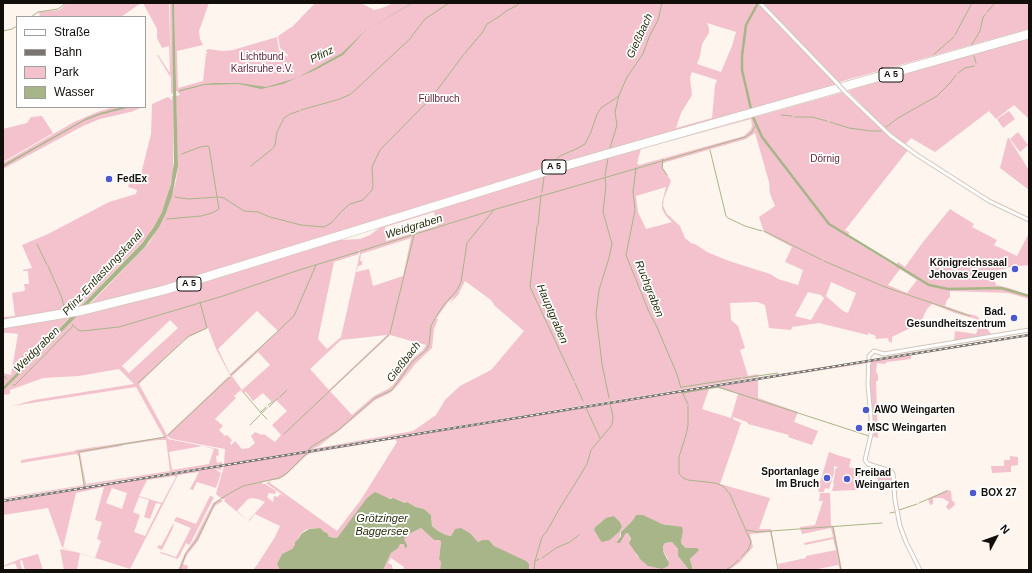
<!DOCTYPE html>
<html>
<head>
<meta charset="utf-8">
<style>
  body { margin:0 }
  #map { position:relative; width:1032px; height:573px; overflow:hidden; background:#fef5ef; font-family:Helvetica,sans-serif }
  canvas { display:block }
  .frame { position:absolute; inset:0; border:4px solid #120e0a; pointer-events:none }
  .legend { position:absolute; left:16px; top:16px; width:130px; height:92px; box-sizing:border-box; background:#fff; border:1px solid #a09f9d; margin:0; padding:5px 7px; list-style:none; font-size:12px; color:#120e0a }
  .legend li { display:flex; align-items:center; gap:8px; height:20px }
  .legend b { width:20px; border:1px solid #a09f9d }
  .north { position:absolute; left:976px; top:517px; width:40px; height:40px; -webkit-text-stroke:3px #fff; paint-order:stroke; rotate:49deg; font-size:11px; font-weight:700; line-height:16px; text-align:center; color:#120e0a }
  .north::after { content:''; display:block; margin:auto; width:14px; height:18px; background:#120e0a; clip-path:polygon(50% 0,100% 100%,50% 72%,0 100%) }
</style>
</head>
<body>
<div id="map">
<canvas width="1032" height="573"></canvas>
<div class="frame"></div>
<ul class="legend">
<li><b style="height:5px;background:#fff"></b>Straße</li>
<li><b style="height:5px;background:#7a746f"></b>Bahn</li>
<li><b style="height:11px;background:#f3c2cd"></b>Park</li>
<li><b style="height:11px;background:#a7b589"></b>Wasser</li>
</ul>
<div class="north">N</div>
</div>
<script>
const c = document.querySelector('canvas').getContext('2d');
c.lineJoin = 'round';
function fill(path, color) { c.fillStyle = color; c.fill(path, 'evenodd'); }
const shape = rows => new Path2D(rows.map(r => 'M' + r).join(''));
function trace(path, color, width, dash) { c.strokeStyle = color; c.lineWidth = width; c.lineCap = dash ? 'butt' : 'round'; c.setLineDash(dash || []); c.stroke(path); }
function drawText(font, color, halo, rows, align = 'center') {
  c.font = font + ' Helvetica,sans-serif'; c.lineWidth = 3.5; c.setLineDash([]); c.textBaseline = 'middle'; c.strokeStyle = halo; c.fillStyle = color; for (const [text, x, y, turn = 0] of rows) {
    c.save(); c.translate(x, y); c.rotate((+turn || 0) * Math.PI / 180); c.textAlign = isNaN(turn) ? turn : align; if (halo) c.strokeText(text, 0, 0); c.fillText(text, 0, 0); c.restore();
  }
}
fill(shape([
  [67,3,141,3,121,17,40,17,39,12,59,10],
  [143,3,169,3,171,78,157,55,158,55,170,73,169,46,162,48,157,38,157,29],
  [170,3,172,3,174,95,172,94,171,92],
  [174,3,209,3,199,31,200,39,203,45,177,51,178,88,203,81,206,54,208,52,206,52,206,51,208,49,223,51,233,50,277,37,279,50,287,57,288,55,280,48,278,36,293,26,315,3,361,3,359,6,361,3,374,10,382,8,393,3,758,3,837,85,547,167,167,285,86,306,91,303,149,243,166,213,176,181,178,166,176,96,180,95,177,91,176,91],
  [707,23,736,32,732,46,721,72,697,64,700,56,702,44,709,33,709,28],
  [692,72,717,80,715,85,712,118,676,128,681,113,692,95,690,78],
  [762,3,1029,3,1029,29,839,82],
  [1029,38,1029,119,1014,105,996,119,989,111,935,152,911,138,905,145,885,128,848,91,856,88],
  [844,92,874,122,908,150,845,230,849,232,848,237,895,266,898,262,905,267,923,242,950,209,974,224,972,227,997,240,994,245,1017,256,1029,233,1029,265,1011,267,992,272,996,285,1009,288,1029,295,1029,299,1008,293,950,291,950,297,947,300,945,306,968,314,974,315,978,317,991,334,954,341,955,331,976,334,980,323,976,319,955,313,932,304,927,309,918,328,913,327,902,332,892,337,892,342,889,342,888,338,875,339,876,336,868,333,868,335,819,323,792,327,791,330,769,328,765,305,757,302,730,303,731,320,738,326,745,348,740,350,748,376,758,374,758,377,224,464,225,449,172,439,167,436,168,439,218,449,219,455,216,456,217,463,222,462,222,464,3,499,3,498,84,485,79,456,76,454,21,463,21,460,75,451,75,450,164,437,136,387,12,406,34,400,134,384,119,369,79,376,43,378,10,390,10,394,3,395,3,391,76,316,167,293,339,240,360,239,370,235,382,226,537,178],
  [751,119,752,126,751,129,744,136,639,165,637,163,641,149],
  [755,133,769,182,770,194,775,206,759,217,764,232,792,247,785,262,803,270,798,285,778,279,770,274,729,261,707,252,695,244,691,243,685,238,680,226,667,214,663,206,664,198,671,181,663,168,663,163,746,139],
  [666,187,662,203,662,209,666,216,672,222,646,229,638,212,636,196],
  [434,212,437,226,386,241,385,227],
  [411,238,403,276,373,286,369,269,356,272,358,266,362,265,362,261,360,261,361,254],
  [358,250,359,250,360,253,341,337,327,349,318,339,334,262,359,254],
  [900,269,917,280,907,293,888,285],
  [465,281,491,300,495,306,524,331,491,370,460,386,445,400,436,415,413,431,312,449,319,446,340,430,375,400,390,393,398,385,411,368,401,383,415,364,432,348,434,329,438,319,436,319,438,316,448,302,454,297,449,304,458,295],
  [831,282,856,293,848,313,843,311,826,296],
  [808,292,821,295,824,298,811,320,795,316],
  [257,311,278,331,230,374,218,349],
  [170,320,178,328,129,373,122,366],
  [208,328,216,349,231,377,228,377,167,435,139,384,183,341,189,337],
  [387,335,329,390,310,369,341,340],
  [390,335,426,345,423,350,410,361,393,385,388,389,374,396,352,415,330,391],
  [258,352,270,365,242,390,232,376],
  [241,390,243,393,246,392,253,401,263,393,273,403,276,400,287,411,272,425,281,435,275,442,264,434,262,435,255,432,251,436,255,443,249,448,242,449,235,441,231,445,230,443,232,441,231,439,227,435,225,436,219,430,223,426,215,419,236,398,234,396],
  [158,440,166,440,170,471,86,484,80,453,122,446,123,445],
  [202,446,214,449,209,464,172,470,169,452],
  [172,96,174,96,173,173,167,201,162,212,148,236,80,307,3,320,3,317,15,316,12,293,24,291,25,290,24,284,29,284,28,271,23,271,23,270,32,268,22,245,48,234,109,202,136,194,137,190,128,187,132,176,140,178,151,134,152,104,168,97,172,100],
  [114,107,143,107,131,112,130,112,100,119,83,126,3,169,3,163,74,122,97,112],
  [1009,111,1015,119,1003,128,997,119],
  [42,116,53,133,3,162,3,129,27,123,31,117],
  [1018,132,1028,145,1020,152,1010,139],
  [1008,137,1029,170,1029,190,1000,168],
  [70,317,3,387,3,373,11,375,18,334,10,333,3,333,3,328],
  [911,355,911,359,887,362,884,364,877,363,876,371,878,375,878,381,874,381,876,381,878,438,872,436,874,429,869,384,871,361],
  [868,362,868,363,758,380,758,398,798,412,794,422,818,431,812,445,788,437,789,435,748,424,747,422,733,417,733,419,741,423,720,484,770,498,759,529,771,529,778,570,770,532,750,534,753,547,739,563,729,570,693,570,690,559,693,556,681,542,683,531,671,525,662,524,636,515,633,520,621,532,619,539,620,543,626,533,628,533,637,556,651,567,668,561,667,557,663,551,663,546,665,543,672,542,678,549,678,556,689,570,529,570,529,564,494,546,489,540,482,540,478,542,471,534,455,529,451,536,446,535,438,531,432,526,431,515,424,509,416,507,407,502,406,503,392,498,365,502,337,538,329,537,319,528,307,529,300,534,299,538,295,542,295,545,292,549,282,554,277,564,280,570,253,570,257,565,275,537,280,526,255,514,250,520,248,521,224,501,225,499,222,499,216,494,224,466],
  [718,388,738,394,731,418,702,409,709,389],
  [395,439,397,442,372,482,360,501,337,531,270,483,271,481,266,483,287,498,280,494,278,497,274,496,273,502,267,497,269,493,275,494,276,491,265,484,263,484,262,482,280,479,286,475,306,456,311,453],
  [251,498,258,499,265,502,248,521,237,511,247,500],
  [614,516,620,522,622,527,619,532,610,540,600,540,594,530,595,527,602,521],
  [829,452,837,455,835,462,837,455,851,459,849,467,859,470,861,488,858,489,858,490,832,491,834,484,833,483,835,473,835,469,838,467,834,466,834,473,829,489,826,488,824,490,824,492,819,492,818,489],
  [1010,456,1018,457,1018,465,1011,466,1011,472,992,473,991,466,1004,466,1004,460,1010,460],
  [222,466,221,470,215,469,221,473,216,488,197,482,193,490,190,489,199,472,178,475,130,569,80,553,77,570,64,570,60,549,75,552,62,547,48,508,3,515,3,502],
  [174,476,176,477,162,503,139,496,147,480],
  [104,487,95,520,102,522,97,539,101,541,95,558,63,548,76,493],
  [112,488,127,493,122,509,106,503],
  [139,497,149,500,144,517,150,519,156,503,161,504,145,536,134,532,140,515,133,512],
  [886,471,892,475,893,487,878,488,878,472,884,474],
  [947,490,951,491,952,501,954,501,955,505,949,510,946,507,949,502,942,498,933,498,933,504,930,505,928,499],
  [820,493,830,493,831,525,834,528,842,570,840,570,838,565,813,570,779,570,778,564,806,558,806,556,836,550,833,539,805,545,804,543,833,537,831,528,802,534,800,527,815,525,823,501,819,501],
  [210,496,214,497,213,499,191,542,189,545,186,543,178,559,160,553,162,550,158,548,156,550,159,545,161,546,173,524,174,524,172,530,161,552,176,557,191,528,174,521,175,519,177,517,196,524],
  [220,499,223,501,216,505,213,509,198,541,187,555,183,564,188,566,187,570,178,570,184,555,195,538,213,503],
  [421,528,434,540,440,540,441,542,439,559,441,562,440,570,403,570,404,567,391,558,388,563,392,565,392,568,395,570,383,570,391,553,400,544,404,544,405,543,404,539,411,533],
  [38,554,43,570,25,570,22,560,20,561,22,570,18,570,15,563,3,567,3,566,20,559]
]), '#f3c2cd');
fill(shape([
  [172,3,174,3,178,166,172,196,166,213,159,227,145,247,3,391,3,387,143,242,153,228,162,212,171,184,174,162],
  [412,3,413,3,366,30,343,55,315,70,283,84,261,89,239,84,204,85,178,92,180,90,204,84,215,83,239,83,266,87,297,78,342,53,366,30],
  [123,107,131,107,99,115,84,121,3,167,3,165,87,118,100,113],
  [375,492,390,499,393,498,405,503,407,502,416,507,424,509,431,515,432,526,438,531,446,535,451,536,455,529,461,528,471,534,478,542,482,540,489,540,494,546,526,561,529,564,529,570,440,570,441,562,439,559,441,542,440,540,434,540,421,528,411,533,404,539,407,545,407,547,405,548,404,544,400,544,398,548,391,553,383,570,280,570,277,564,282,554,292,549,295,545,295,542,299,538,301,534,309,529,320,528,324,532,327,533,329,537,337,538,367,498],
  [636,515,643,515,662,524,682,527,683,531,681,542,682,544,686,548,697,548,699,550,690,559,693,570,689,570,678,556,678,549,672,542,665,543,663,546,663,551,669,563,668,566,662,569,648,566,640,559,629,543,631,539,628,533,626,533,620,543,617,543,617,542,621,536,621,532,633,520],
  [614,516,620,522,622,527,619,532,610,540,602,542,600,540,594,530,595,527,606,518]
]), '#a7b589');
trace(shape([
  [987,12,995,3],
  [31,17,38,12,58,9,66,3],
  [3,31,12,29,17,26],
  [955,35,972,3],
  [412,36,425,19,449,3],
  [971,46,980,31,983,17,986,14],
  [465,53,482,33,487,24,500,16,506,11,516,6,520,3],
  [933,55,954,37],
  [974,56,976,63],
  [958,73,965,68,974,66],
  [301,110,340,99,351,94,412,37],
  [781,115,792,116],
  [795,117,812,117,827,121],
  [830,122,849,128,871,131,881,131],
  [886,127,898,118,937,96,950,83,956,75],
  [273,148,275,145,277,132,284,118,290,114,299,111],
  [610,148,617,125,615,112,619,95,627,77,643,54,649,37,658,20,662,3],
  [710,150,726,216,728,218,745,226,762,231],
  [663,159,662,168,667,175],
  [549,165,560,156,576,149,585,144,591,132,597,114,601,108,619,96],
  [251,166,272,149],
  [636,168,633,192,635,210,626,255,649,312,656,325,677,374,681,388],
  [605,176,608,158],
  [605,178,606,185,603,212,612,244,609,258,599,290,596,314,602,364,609,398],
  [373,184,372,167,380,150,432,97,464,54],
  [542,192,544,177],
  [175,197,188,199,218,197],
  [219,197,224,198,244,211,258,212,270,217,301,225,324,227,331,223,345,208,350,204,363,200,372,190,373,185],
  [167,219,201,216,212,213,219,209,209,147,207,146,200,147,182,154],
  [538,225,541,195],
  [537,226,530,287,574,381],
  [764,231,822,260],
  [37,244,47,265],
  [824,261,885,287,970,316],
  [48,266,62,298,64,308],
  [72,324,78,330,82,331,119,327,223,296,296,271,493,210,745,137,751,133,756,125],
  [390,333,414,235],
  [3,375,7,379],
  [231,375,294,316,316,265],
  [743,378,778,373],
  [138,383,189,336,207,328,200,302],
  [575,383,583,401],
  [13,385,15,385,73,326],
  [682,387,741,378],
  [682,392,688,404],
  [244,393,261,413],
  [683,393,718,387,869,436],
  [280,397,287,390],
  [268,405,272,402],
  [688,406,688,425,686,435,679,457,679,474,683,478,688,480,715,483,723,486,730,494,751,542,748,550,741,557],
  [269,407,278,398],
  [586,408,600,438],
  [261,412,266,407],
  [261,414,267,408],
  [262,414,267,419],
  [250,425,260,415],
  [284,434,389,335],
  [168,435,230,377],
  [309,450,311,447,337,431,375,398,392,390,412,362,427,349,429,344,431,326,434,320,443,306,457,290,461,282,467,243,493,211],
  [78,452,165,437],
  [79,454,84,485],
  [84,486,85,489],
  [919,503,947,491],
  [899,510,917,504],
  [890,513,895,512],
  [833,527,840,564],
  [747,530,757,532,882,523],
  [771,531,778,570],
  [542,558,556,548,570,542,579,535],
  [535,561,539,559],
  [840,565,841,570],
  [180,570,186,553,197,540,215,503,225,496,243,486,279,478,287,473,308,452],
  [534,570,535,561,542,537,547,531,561,506,578,479,587,464,591,450,612,425,613,417,610,403],
  [726,570,732,566,738,560]
]), '#a7b589', 1);
trace(shape([
  [751,109,742,70,742,56,746,25,758,3],
  [753,117,762,137,829,224,929,285,948,289,1001,288,1029,296]
]), '#a7b589', 2.5);
const secondary = shape([
  [760,3,837,83],
  [845,92,891,136,917,155,989,201,1029,220],
  [920,570,906,542,900,526,895,500,893,474,891,471,868,464,865,460,872,430,868,384,869,356,874,351,884,354,1029,330]
]);
const motorway = shape([
  [3,322,84,308,164,288,562,165,1029,32],
  [3,326,80,313,164,292,553,171,1029,36]
]);
trace(secondary, '#d2c6bb', 5);
trace(motorway, '#d2c6bb', 6);
trace(secondary, '#fff', 3);
trace(motorway, '#fff', 4.5);
const rail = shape([
  [3,501,1029,335]
]);
trace(rail, '#7a746f', 2.5);
trace(rail, '#fff', 1, [3]);
const secondaryBridge = shape([
  [837,83,845,92]
]);
trace(secondaryBridge, '#d2c6bb', 5, []);
trace(secondaryBridge, '#fff', 3);
for (const [x, y, r, color] of [
  [109,179,4,"#4b58ce"],
  [1015,269,4,"#4b58ce"],
  [1014,318,4,"#4b58ce"],
  [866,410,4,"#4b58ce"],
  [859,428,4,"#4b58ce"],
  [827,478,4,"#4b58ce"],
  [847,479,4,"#4b58ce"],
  [973,493,4,"#4b58ce"]
]) { const dot = new Path2D(); dot.arc(x, y, r, 0, 2 * Math.PI); c.fillStyle = color; c.fill(dot); trace(dot, '#fff', 1.5); }
for (const [x, y, w] of [
  [891,75,24],
  [554,167,24],
  [189,284,24]
]) { const box = new Path2D(); box.roundRect(x - w / 2, y - 7, w, 14, 3); c.fillStyle = '#fff'; c.fill(box); trace(box, '#120e0a', 1); }
drawText('bold 9px', '#120e0a', null, [
  ["A 5",891,75],
  ["A 5",554,167],
  ["A 5",189,284]
]);
drawText('10px', '#65273a', '#fff', [
  ["Lichtbund",262,57],
  ["Karlsruhe e.V.",262,69],
  ["Füllbruch",439,99],
  ["Dörnig",825,159]
]);
drawText('bold 10px', '#120e0a', '#fff', [
  ["FedEx",117,179],
  ["Königreichssaal",1007,263,"right"],
  ["Jehovas Zeugen",1007,275,"right"],
  ["Bad.",1006,312,"right"],
  ["Gesundheitszentrum",1006,324,"right"],
  ["AWO Weingarten",874,410],
  ["MSC Weingarten",867,428],
  ["Sportanlage",819,472,"right"],
  ["Im Bruch",819,484,"right"],
  ["Freibad",855,473],
  ["Weingarten",855,485],
  ["BOX 27",981,493]
], 'left');
drawText('italic 11px', '#262f0c', '#fff', [
  ["Gießbach",640,36,-65],
  ["Pfinz",322,55,-26],
  ["Weidgraben",414,227,-17],
  ["Pfinz-Entlastungskanal",103,273,-47],
  ["Ruchgraben",649,289,68],
  ["Hauptgraben",552,314,67],
  ["Weidgraben",37,350,-45],
  ["Gießbach",404,362,-52],
  ["Grötzinger",382,519],
  ["Baggersee",382,532]
]);
</script>
</body>
</html>
